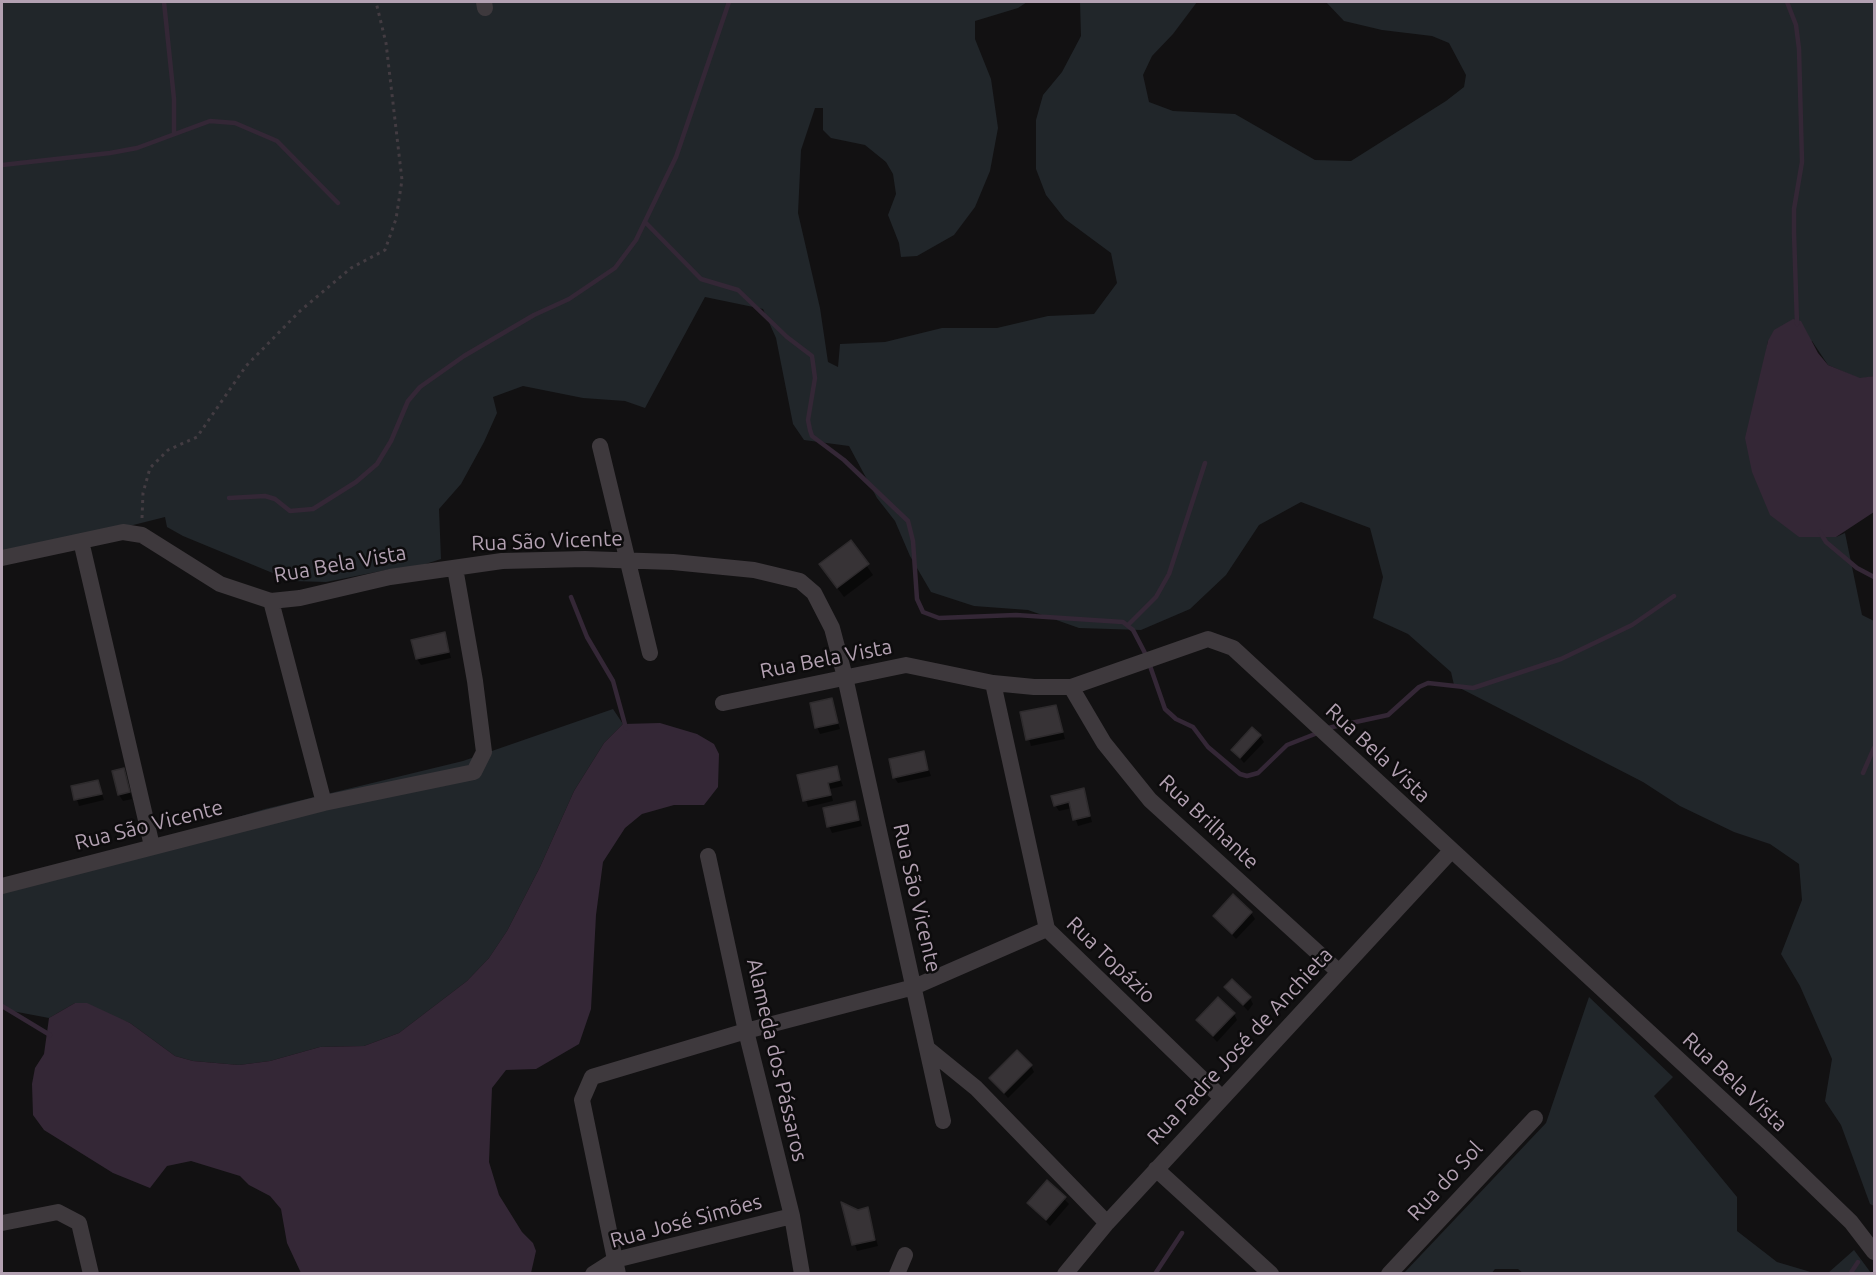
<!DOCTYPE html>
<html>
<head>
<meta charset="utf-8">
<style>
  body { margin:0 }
  #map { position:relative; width:1876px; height:1275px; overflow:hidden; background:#121112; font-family:Ubuntu,sans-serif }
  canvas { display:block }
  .frame { position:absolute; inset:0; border:3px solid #b3a1b2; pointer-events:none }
</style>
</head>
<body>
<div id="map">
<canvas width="1876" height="1275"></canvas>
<div class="frame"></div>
</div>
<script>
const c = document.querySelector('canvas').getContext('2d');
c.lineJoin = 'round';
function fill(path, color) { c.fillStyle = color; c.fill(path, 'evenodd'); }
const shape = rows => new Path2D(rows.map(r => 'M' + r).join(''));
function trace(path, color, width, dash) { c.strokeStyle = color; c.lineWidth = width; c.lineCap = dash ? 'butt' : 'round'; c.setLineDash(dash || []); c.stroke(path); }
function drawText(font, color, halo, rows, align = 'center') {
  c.font = font + ' Ubuntu,sans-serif'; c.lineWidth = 5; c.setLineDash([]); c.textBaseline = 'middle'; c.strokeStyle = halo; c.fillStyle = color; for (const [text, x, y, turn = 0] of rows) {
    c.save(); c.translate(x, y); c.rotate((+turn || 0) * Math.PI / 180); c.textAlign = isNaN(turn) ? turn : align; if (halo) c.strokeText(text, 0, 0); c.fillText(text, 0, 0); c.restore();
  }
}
fill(shape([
  [2,2,1027,2,1018,8,975,21,975,39,991,79,998,128,990,171,975,207,954,235,917,256,901,257,899,243,888,215,896,194,893,174,886,162,865,145,831,138,823,130,823,108,815,108,801,150,798,213,820,308,828,362,838,367,840,344,885,342,942,328,997,328,1048,316,1094,314,1117,283,1111,253,1065,219,1046,195,1036,169,1036,120,1043,95,1062,72,1081,36,1080,2,1197,2,1173,34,1152,56,1143,75,1149,102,1173,111,1235,114,1315,160,1351,161,1446,101,1464,87,1466,75,1449,43,1432,36,1382,30,1344,21,1326,2,1874,2,1874,376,1860,379,1828,365,1812,341,1768,341,1762,377,1799,537,1836,537,1845,533,1862,615,1874,621,1874,1206,1870,1204,1841,1125,1825,1101,1832,1059,1800,986,1781,954,1802,900,1799,864,1770,844,1734,832,1680,806,1643,782,1454,685,1451,672,1408,634,1373,618,1383,577,1370,528,1301,502,1259,525,1226,575,1190,609,1141,630,1079,628,1028,610,974,606,931,592,910,556,895,521,877,498,849,446,804,440,793,424,776,338,763,309,705,297,645,408,625,401,583,398,523,386,493,397,497,413,484,442,461,484,439,509,441,559,407,570,391,569,326,582,292,581,183,536,167,527,165,517,2,558],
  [613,709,623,724,604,743,574,791,540,867,507,931,489,958,467,981,399,1033,364,1046,320,1047,270,1061,239,1065,193,1061,175,1056,130,1023,75,1003,49,1018,12,1011,2,1004,2,887,265,809,463,761],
  [1589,997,1673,1077,1654,1096,1737,1197,1737,1231,1777,1262,1814,1273,1524,1274,1518,1269,1495,1269,1491,1274,1403,1274,1546,1123],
  [1854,1250,1871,1273,1828,1273]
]), '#21262a');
fill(shape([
  [1793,319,1801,321,1818,353,1828,365,1860,378,1874,376,1874,512,1836,537,1799,537,1770,515,1752,472,1745,438,1768,341,1774,330],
  [660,723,697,734,714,744,719,754,718,787,704,805,674,805,642,814,625,828,603,862,596,915,591,1009,579,1044,536,1069,506,1070,492,1088,489,1162,499,1195,522,1232,533,1243,536,1251,531,1273,301,1273,287,1243,281,1209,270,1196,249,1185,240,1176,191,1161,167,1166,150,1188,113,1173,44,1130,33,1115,32,1084,35,1068,44,1054,49,1018,75,1003,87,1003,130,1023,175,1056,193,1061,239,1065,270,1061,320,1047,364,1046,399,1033,467,981,489,958,507,931,540,867,574,791,604,743,623,724]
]), '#342736');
fill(shape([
  [850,542,873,575,844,597,827,574],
  [444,634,451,658,421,665,417,659],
  [831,700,840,729,820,734,817,727],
  [1056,706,1065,739,1031,746,1022,714],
  [1260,736,1264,742,1244,763,1233,750],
  [923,753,931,776,898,783,894,777],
  [836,768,843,786,830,789,833,801,808,807,799,776],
  [123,770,132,799,123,801,119,795],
  [98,782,104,800,79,806,73,787],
  [1083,790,1092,822,1078,826,1072,808,1059,811,1055,805],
  [855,803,862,826,832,833,829,826],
  [1251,913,1255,919,1236,939,1215,916],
  [1226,987,1250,998,1253,1004,1248,1011],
  [1234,1014,1237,1020,1217,1042,1198,1021],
  [1031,1066,1034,1072,1008,1098,991,1079],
  [1047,1182,1069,1204,1050,1226,1029,1203],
  [843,1205,857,1211,867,1209,878,1246,857,1251]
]), '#0007');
trace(shape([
  [164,2,174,99,174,134],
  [1787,2,1796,25,1799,49,1802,162,1794,209,1794,233,1797,324],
  [2,165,110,153,137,148,210,121,235,123,277,141,338,203],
  [645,222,701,279,738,290,787,337,812,356,815,378,808,420,810,430,812,436,844,460,908,521,913,541,917,599,923,612,939,618,1016,615,1123,622,1133,630,1146,655],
  [229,498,265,496,275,499,290,511,313,509,356,482,377,464,391,441,408,401,420,387,464,356,534,315,569,299,615,268,636,240,676,157,729,2],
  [1820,532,1826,542,1857,568,1874,577],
  [571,597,587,637,613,681,626,728],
  [1128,625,1156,597,1169,574,1205,463],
  [1149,663,1165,709,1176,719,1193,727,1208,747,1240,774,1247,776,1258,773,1287,745,1320,732],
  [1328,728,1388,715,1419,687,1428,683,1473,688,1561,659,1632,625,1674,596],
  [1863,773,1874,748],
  [2,1006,50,1035],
  [1155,1274,1182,1233],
  [1850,1274,1858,1262]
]), '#342736', 4.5);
const building = shape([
  [851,540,869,564,837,588,819,564,851,540],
  [445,632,449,652,416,659,411,640,445,632],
  [832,698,838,723,815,728,810,703,832,698],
  [1056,705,1063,732,1026,740,1020,712,1056,705],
  [1252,727,1261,735,1240,758,1231,750,1252,727],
  [924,751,928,770,893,778,889,759,924,751],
  [837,766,840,780,828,783,831,795,803,801,797,775,837,766],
  [124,768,130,792,118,795,112,771,124,768],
  [98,780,102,794,74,800,71,786,98,780],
  [1084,788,1090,816,1073,820,1069,802,1054,806,1051,796,1084,788],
  [855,801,859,820,827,827,823,808,855,801],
  [1233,894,1252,912,1232,934,1213,916,1233,894],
  [1232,979,1251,997,1243,1005,1224,987,1232,979],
  [1218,997,1235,1013,1213,1036,1196,1020,1218,997],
  [1017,1050,1032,1065,1004,1093,989,1078,1017,1050],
  [1047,1180,1066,1197,1046,1220,1027,1203,1047,1180],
  [841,1202,858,1210,868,1207,875,1240,852,1245,841,1202]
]);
fill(building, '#373336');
trace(building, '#2e2b2d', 1.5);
trace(shape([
  [142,518,143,493,150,468,168,450,197,437,246,366,300,311,351,268,385,250,396,219,402,180,386,43,376,2]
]), '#433c42', 3, [3, 4.5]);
trace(shape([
  [484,2,485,8],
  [600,446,650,653],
  [81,541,152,846],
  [2,558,123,532,142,535,220,584,271,601,300,598,390,577,502,561,585,559,673,562,754,570,800,581,814,593,832,628,845,677,943,1121],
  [271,601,324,803],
  [993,683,1047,929,1222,1098],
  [1071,687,1104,743,1150,800,1339,972],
  [723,703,906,665,993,683,1034,687,1071,687,1208,639,1233,648,1769,1143,1851,1222,1874,1252],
  [708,856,746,1031,792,1216,802,1274],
  [2,886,324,803,474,772,484,752,475,681,455,568],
  [928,1049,976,1088,1107,1223],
  [1156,1169,1271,1274],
  [2,1223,58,1212,79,1223,91,1274],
  [593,1274,615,1260,792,1216],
  [618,1274,582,1100,592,1077,746,1031,914,987,1047,929],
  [897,1274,905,1255],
  [1065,1274,1107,1223,1451,851],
  [1389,1274,1535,1118]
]), '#3e393d', 16);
drawText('21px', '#b3a1b2', '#0d0c0d', [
  ["Rua São Vicente",547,541,-2],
  ["Rua Bela Vista",340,564,-10],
  ["Rua Bela Vista",826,659,-11],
  ["Rua Bela Vista",1378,753,43],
  ["Rua Brilhante",1209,822,43],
  ["Rua São Vicente",149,825,-14],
  ["Rua São Vicente",917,898,77],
  ["Rua Topázio",1111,960,44],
  ["Rua Padre José de Anchieta",1240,1046,-47],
  ["Alameda dos Pássaros",777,1060,77],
  ["Rua Bela Vista",1735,1082,43],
  ["Rua do Sol",1445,1181,-47],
  ["Rua José Simões",686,1221,-15]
]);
</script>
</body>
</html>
